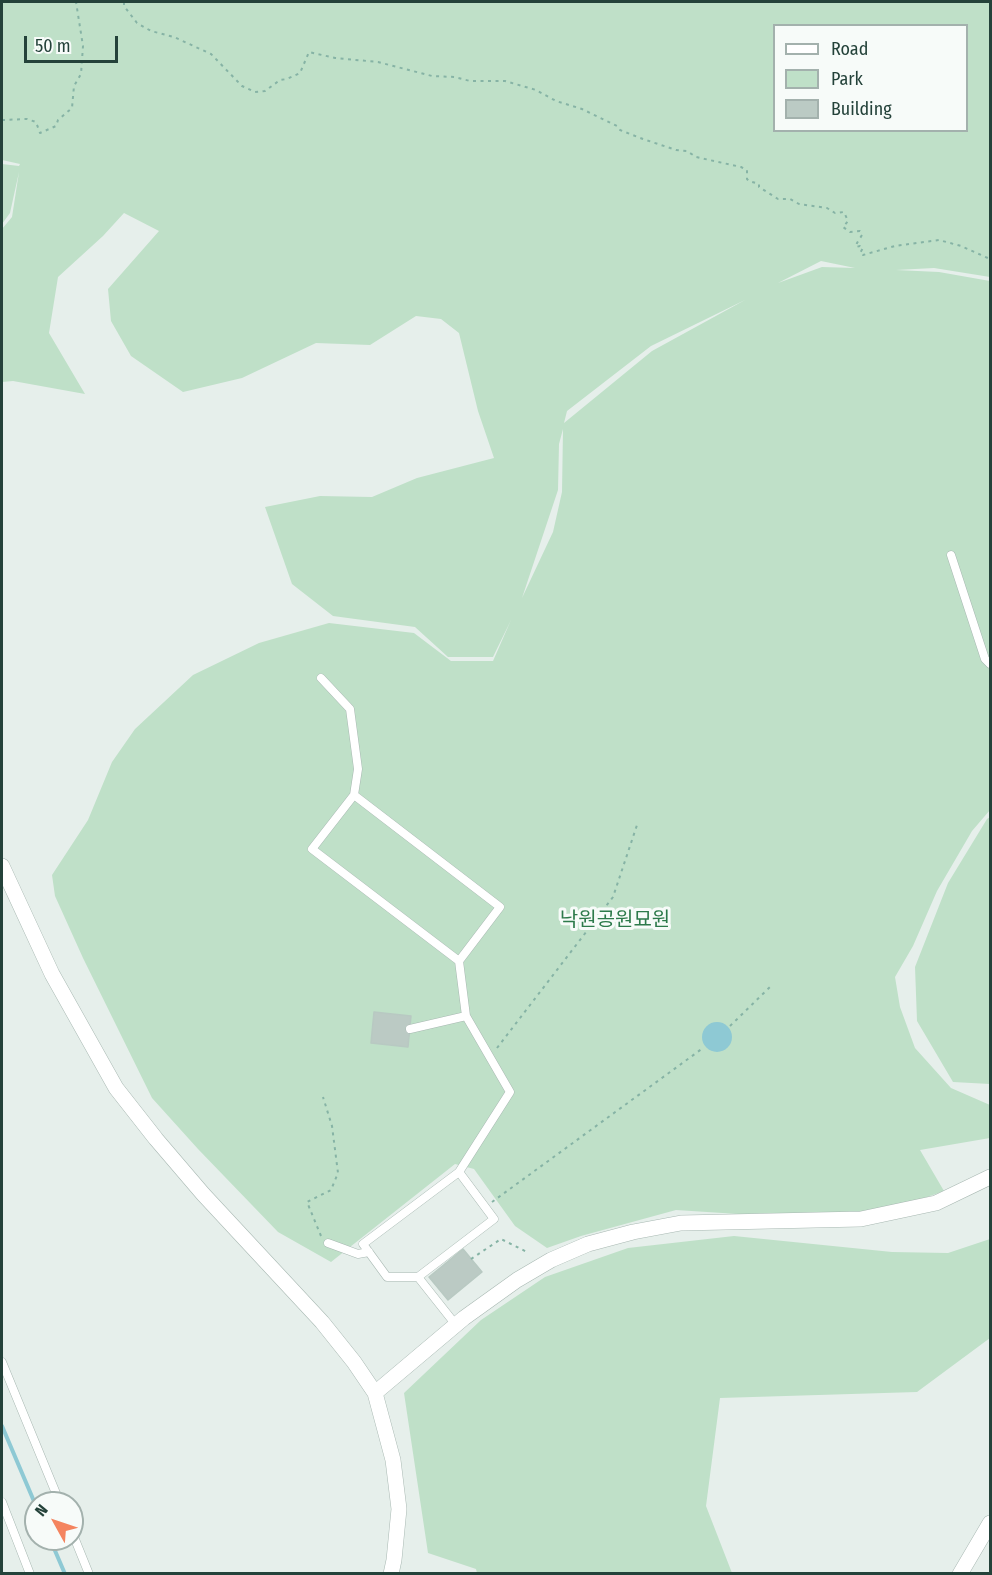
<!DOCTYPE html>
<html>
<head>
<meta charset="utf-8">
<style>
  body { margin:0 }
  #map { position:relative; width:992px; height:1575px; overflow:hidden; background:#e6efeb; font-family:"Fira Sans Condensed",sans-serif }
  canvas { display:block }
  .frame { position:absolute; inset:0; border:3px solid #24423a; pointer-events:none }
  .legend { position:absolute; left:773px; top:24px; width:195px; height:108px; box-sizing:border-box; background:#f7fbf9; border:2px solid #a3b1ad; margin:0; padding:8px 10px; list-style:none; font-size:18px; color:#24423a }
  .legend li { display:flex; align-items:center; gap:12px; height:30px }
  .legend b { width:30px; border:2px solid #a3b1ad }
  .north { position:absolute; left:24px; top:1491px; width:60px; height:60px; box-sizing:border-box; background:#f7fbf9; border:2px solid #a3b1ad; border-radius:50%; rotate:310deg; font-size:16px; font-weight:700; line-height:24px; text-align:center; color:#24423a }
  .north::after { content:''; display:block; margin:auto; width:21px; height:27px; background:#f4845f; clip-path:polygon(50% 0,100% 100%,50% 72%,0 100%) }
  .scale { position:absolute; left:24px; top:36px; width:94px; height:27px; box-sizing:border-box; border:3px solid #24423a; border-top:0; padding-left:8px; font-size:18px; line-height:21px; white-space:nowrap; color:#24423a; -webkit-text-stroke:4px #f7fbf9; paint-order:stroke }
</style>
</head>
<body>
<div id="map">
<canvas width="992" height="1575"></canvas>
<div class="frame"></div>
<ul class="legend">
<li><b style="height:8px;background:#fff"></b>Road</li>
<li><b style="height:16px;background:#bfe0c8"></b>Park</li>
<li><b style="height:16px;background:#bbcac4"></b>Building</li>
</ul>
<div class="north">N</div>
<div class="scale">50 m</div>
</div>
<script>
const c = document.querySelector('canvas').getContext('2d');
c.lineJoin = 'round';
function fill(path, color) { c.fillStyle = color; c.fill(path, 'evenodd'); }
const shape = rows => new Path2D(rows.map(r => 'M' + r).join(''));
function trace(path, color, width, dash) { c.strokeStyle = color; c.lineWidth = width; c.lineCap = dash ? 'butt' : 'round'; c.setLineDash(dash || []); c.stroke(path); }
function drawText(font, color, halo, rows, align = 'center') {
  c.font = font + ' "Fira Sans Condensed","Noto Sans KR",sans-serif'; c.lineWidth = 6; c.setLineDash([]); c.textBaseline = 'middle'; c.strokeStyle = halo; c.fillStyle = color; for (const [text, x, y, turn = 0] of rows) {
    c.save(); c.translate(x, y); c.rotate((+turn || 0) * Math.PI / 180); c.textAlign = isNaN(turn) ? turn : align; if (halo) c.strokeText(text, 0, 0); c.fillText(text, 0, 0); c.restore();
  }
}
fill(shape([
  [2,2,990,2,990,277,934,268,896,270,939,272,990,281,990,810,972,831,937,891,913,946,895,977,900,1007,915,1048,951,1088,990,1105,990,1138,920,1150,944,1191,913,1202,865,1213,738,1214,676,1210,581,1236,547,1248,515,1226,474,1169,455,1164,331,1262,278,1232,198,1149,152,1098,83,958,55,896,52,875,88,820,112,762,135,729,193,675,259,643,329,623,414,633,451,661,493,661,511,620,493,657,448,657,415,627,333,616,292,584,265,507,320,496,372,497,417,478,494,458,478,411,459,333,441,319,416,316,370,345,316,343,242,378,183,392,131,356,111,321,108,289,159,231,124,213,103,236,58,277,49,333,85,394,13,381,2,382,2,229,12,217,19,172,10,213,2,224,2,164,19,166,20,164,2,160],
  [774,26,966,26,966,130,774,130],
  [821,261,855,268,822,267,778,283],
  [745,300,652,351,564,423,567,411,651,346],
  [563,429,562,492,553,532,522,598,558,490,559,444],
  [990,817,990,1084,953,1082,917,1021,915,967,948,883,987,819],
  [734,1236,892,1252,948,1253,990,1239,990,1338,917,1392,720,1398,706,1506,732,1573,477,1573,476,1569,428,1553,404,1393,481,1320,545,1277,628,1248]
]), '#bfe0c8');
fill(shape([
  '702 1037a15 15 0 1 1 30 0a15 15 0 1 1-30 0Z'
]), '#8ec9d4');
trace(shape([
  [2,1426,36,1506],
  [50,1539,65,1574]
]), '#8ec9d4', 4);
const building = shape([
  [374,1012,411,1016,408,1047,371,1043,374,1012],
  [463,1249,482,1272,448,1300,429,1277,463,1249]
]);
fill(building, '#bbcac4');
trace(building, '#b8c9c2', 1.5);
const service = shape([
  [951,555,985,659,990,664],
  [321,678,350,709,358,769,354,795,312,849,459,961,500,907,354,795],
  [459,961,466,1016,510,1092,459,1172,363,1244,387,1277,418,1277,494,1219,459,1172],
  [410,1029,466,1016],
  [328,1243,358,1254,369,1252],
  [418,1277,456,1325],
  [2,1362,60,1503],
  [2,1502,30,1574],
  [72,1532,89,1574]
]);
const minor = shape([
  [2,866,52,974,116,1088,156,1139,203,1194,322,1322,354,1362,375,1393,393,1460,399,1509,394,1560,391,1574],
  [375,1393,464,1318,517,1280,551,1260,588,1244,633,1232,681,1223,861,1219,936,1203,990,1177],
  [960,1574,990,1523]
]);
trace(service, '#a8b8b2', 9);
trace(minor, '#a8b8b2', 16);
trace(shape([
  [124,2,124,6,137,23,151,31,174,37,211,54,242,86,255,92,265,91,280,80,287,79,300,73,309,52,335,58,378,62,432,76,455,77,470,81,505,81,536,90,556,101,582,109,617,126,620,130,643,139,676,150,687,151,696,157,741,167,747,170,747,179,749,181,759,184,759,187,778,199,790,199,799,204,827,208,835,213,844,212,848,221,843,227,850,232,860,231,862,235,857,243,856,247,860,246,863,248,860,253,863,255,895,246,939,240,961,246,990,259],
  [2,120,27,119,36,122,40,133,56,126,58,120,72,108,74,86,81,74,83,46,76,2],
  [730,1026,771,986],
  [497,1048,613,897,638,822],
  [492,1202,703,1048],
  [321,1236,307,1202,331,1190,338,1173,332,1126,323,1097],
  [471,1259,501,1239,529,1253]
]), '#86b3a5', 2, [3, 4.5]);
trace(service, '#fff', 8);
trace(minor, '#fff', 15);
drawText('20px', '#2d7a4b', '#f7fbf9', [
  ["낙원공원묘원",615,920]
]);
</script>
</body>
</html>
